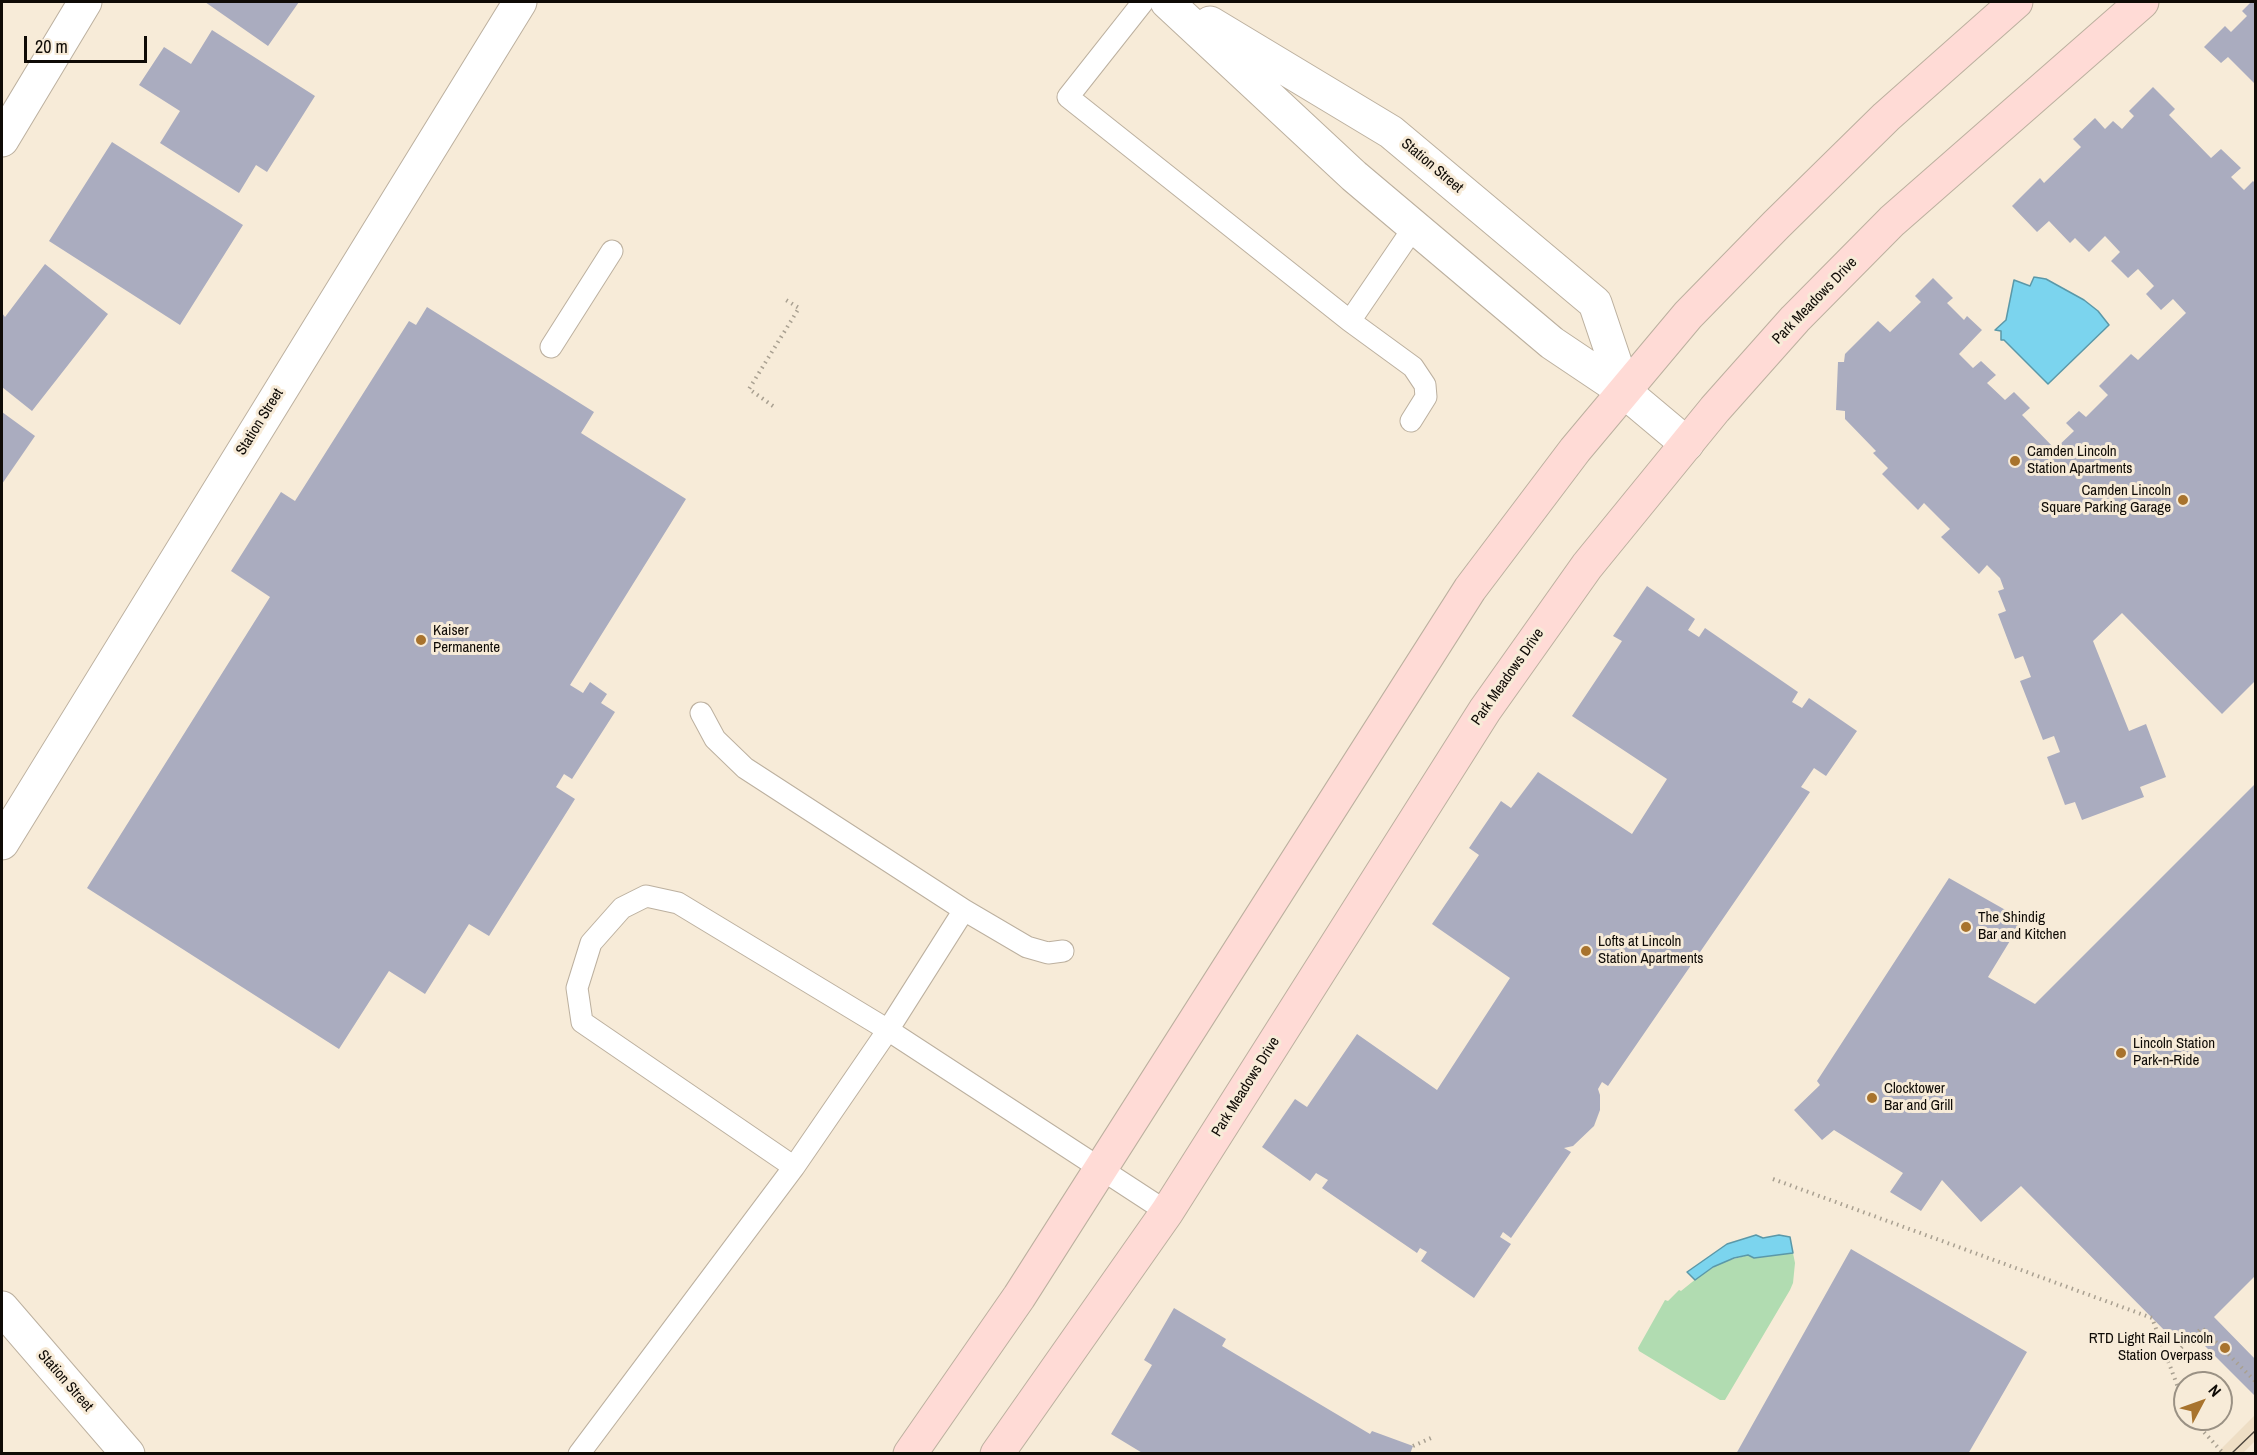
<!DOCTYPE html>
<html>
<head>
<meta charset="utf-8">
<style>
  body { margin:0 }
  #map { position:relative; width:2257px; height:1455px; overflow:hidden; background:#f7ebd8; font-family:"Archivo Narrow",sans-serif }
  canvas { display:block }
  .frame { position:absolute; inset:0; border:3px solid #0f0b06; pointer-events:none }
  .north { position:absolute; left:2173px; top:1371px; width:60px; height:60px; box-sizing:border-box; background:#f7ebd8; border:2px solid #9a9184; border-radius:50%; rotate:49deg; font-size:16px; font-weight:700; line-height:24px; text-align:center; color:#0f0b06 }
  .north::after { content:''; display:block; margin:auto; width:21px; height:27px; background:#a8732d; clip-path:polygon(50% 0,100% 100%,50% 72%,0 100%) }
  .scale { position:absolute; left:24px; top:36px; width:123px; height:27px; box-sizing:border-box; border:3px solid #0f0b06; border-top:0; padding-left:8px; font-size:18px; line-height:21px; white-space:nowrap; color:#0f0b06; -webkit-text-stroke:4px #f7ebd8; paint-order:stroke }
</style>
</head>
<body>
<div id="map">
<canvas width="2257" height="1455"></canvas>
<div class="frame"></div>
<div class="north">N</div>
<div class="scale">20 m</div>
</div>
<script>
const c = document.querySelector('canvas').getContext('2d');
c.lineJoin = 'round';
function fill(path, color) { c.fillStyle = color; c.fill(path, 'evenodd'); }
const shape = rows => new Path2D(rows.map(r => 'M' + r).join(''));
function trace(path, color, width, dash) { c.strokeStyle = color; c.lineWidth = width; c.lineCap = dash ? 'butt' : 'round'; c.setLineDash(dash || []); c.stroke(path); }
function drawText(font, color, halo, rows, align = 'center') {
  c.font = font + ' "Archivo Narrow",sans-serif'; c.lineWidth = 6; c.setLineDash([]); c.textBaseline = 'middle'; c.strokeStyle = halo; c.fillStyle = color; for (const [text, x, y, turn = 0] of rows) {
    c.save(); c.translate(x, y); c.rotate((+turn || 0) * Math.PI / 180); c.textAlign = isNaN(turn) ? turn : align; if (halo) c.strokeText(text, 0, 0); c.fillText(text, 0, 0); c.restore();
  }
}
fill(shape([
  [2255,1415,2255,1441,2243,1453,2217,1453]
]), '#eedec5');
fill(shape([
  [1793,1253,1795,1263,1793,1283,1790,1290,1725,1400,1720,1400,1639,1351,1638,1348,1665,1300,1668,1301,1679,1290,1681,1291,1702,1274,1723,1262,1748,1255,1754,1258]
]), '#b1dcb1');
const water = shape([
  [2034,277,2046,279,2084,300,2098,311,2109,325,2048,384,2004,340,2001,340,2001,331,1995,330,2006,320,2014,280,2030,286,2034,277],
  [1756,1235,1763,1238,1779,1235,1790,1237,1793,1253,1754,1258,1748,1255,1734,1258,1713,1267,1695,1280,1687,1272,1727,1244,1756,1235]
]);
fill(water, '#7bd4ee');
trace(water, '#5b98a8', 1.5);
fill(shape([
  [205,2,299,2,268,46],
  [2251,2,2256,2,2256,85,2228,57,2221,63,2204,47,2225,26,2231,32,2247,16,2242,11],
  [212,30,315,96,267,172,256,165,239,193,160,143,180,111,139,85,164,47,191,64],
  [2153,87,2175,109,2169,115,2211,158,2221,149,2241,168,2231,177,2244,190,2253,181,2256,184,2256,680,2222,714,2122,613,2093,641,2129,731,2146,724,2166,777,2140,787,2144,797,2082,820,2075,802,2065,805,2047,757,2060,752,2054,736,2043,740,2020,681,2031,677,2023,656,2015,659,1998,614,2006,611,1998,591,2004,589,2000,578,1987,565,1979,574,1941,537,1950,529,1924,503,1918,510,1882,474,1888,468,1873,453,1876,451,1845,419,1845,411,1836,410,1838,362,1844,362,1845,354,1878,321,1890,332,1921,302,1915,296,1933,278,1953,298,1947,303,1964,320,1967,316,1982,330,1959,354,1973,368,1981,361,1996,375,1987,383,2005,400,2014,392,2030,408,2022,415,2055,449,2074,431,2066,423,2079,411,2086,417,2108,395,2099,386,2131,354,2138,360,2186,313,2173,299,2161,310,2146,294,2154,286,2138,269,2128,278,2111,261,2120,252,2105,236,2089,252,2075,238,2070,243,2049,221,2037,232,2012,206,2040,178,2044,183,2081,147,2073,139,2095,118,2105,129,2113,121,2122,129,2134,116,2129,111],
  [112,142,243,225,180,325,49,241],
  [45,264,108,314,32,411,2,387,2,313,5,317],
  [427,307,594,412,581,433,686,499,570,685,583,693,590,682,607,694,601,703,615,712,572,779,564,774,556,787,575,799,489,936,469,924,425,994,389,971,339,1049,87,888,270,597,231,571,281,492,295,501,409,321,416,325],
  [2,412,35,436,2,484],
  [1647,586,1695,619,1688,630,1699,637,1705,628,1798,692,1792,702,1802,708,1809,698,1857,731,1826,776,1814,768,1801,787,1810,792,1608,1086,1602,1082,1598,1089,1600,1095,1600,1110,1594,1126,1573,1146,1564,1148,1571,1152,1511,1238,1503,1232,1500,1237,1511,1244,1474,1298,1421,1261,1427,1252,1420,1248,1417,1253,1322,1188,1328,1180,1316,1173,1310,1181,1262,1147,1295,1099,1307,1107,1357,1034,1437,1090,1510,978,1432,924,1479,855,1469,848,1501,801,1511,808,1538,772,1632,834,1667,779,1572,716,1622,641,1613,636],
  [2256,783,2256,1275,2214,1317,2256,1360,2256,1397,2195,1336,2181,1347,2021,1186,1981,1222,1942,1180,1921,1211,1890,1192,1903,1173,1834,1130,1822,1140,1794,1110,1820,1085,1817,1081,1949,878,2009,912,2006,918,2019,926,1988,977,2035,1004],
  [1851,1249,2027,1352,1968,1454,1736,1454],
  [1174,1308,1226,1339,1222,1346,1370,1434,1372,1431,1413,1446,1410,1454,1144,1454,1111,1434,1152,1365,1144,1360]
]), '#aaacbf');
const lane = shape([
  [1143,2,1068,97,1350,321],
  [551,347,612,251],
  [1411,421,1426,397,1425,385,1413,367,1350,321,1414,227],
  [701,713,715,739,745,768,964,910],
  [794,1167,582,1022,577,988,591,943,622,908,646,896,678,903,888,1030,1167,1212],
  [579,1454,794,1167,888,1030,964,910,1027,947,1048,953,1063,951]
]);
const street = shape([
  [1167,2,1354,176,1552,343,1625,392,1687,444],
  [1210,23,1391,132,1595,303,1625,392],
  [2,140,85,2],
  [2,843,520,2],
  [2,1308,128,1454]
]);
const secondary = shape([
  [910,1454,1019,1297,1470,589,1575,450,1688,315,1776,225,1886,117,2016,2],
  [997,1454,1167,1212,1485,710,1587,566,1715,409,1795,319,1892,221,2142,2]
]);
trace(lane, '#bcb09f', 23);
trace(street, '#bcb09f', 35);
trace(secondary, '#bcb09f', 35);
trace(shape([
  [773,406,749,389,799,308,786,300],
  [1773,1179,2152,1318,2185,1406],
  [2168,1360,2202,1328,2256,1382],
  [2192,1419,2224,1454],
  [1413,1446,1431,1438]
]), '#a9a091', 4, [1.5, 4.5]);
trace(lane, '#fff', 21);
trace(street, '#fff', 33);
trace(secondary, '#ffdbd6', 33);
trace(shape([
  [2231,1454,2256,1430]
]), '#4f483f', 1.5);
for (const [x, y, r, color] of [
  [2015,461,6,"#a8732d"],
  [2183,500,6,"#a8732d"],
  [421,640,6,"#a8732d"],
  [1966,927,6,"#a8732d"],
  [1586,951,6,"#a8732d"],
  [2121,1053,6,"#a8732d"],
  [1872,1098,6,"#a8732d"],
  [2225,1348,6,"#a8732d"]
]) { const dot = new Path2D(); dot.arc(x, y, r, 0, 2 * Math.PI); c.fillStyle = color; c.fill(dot); trace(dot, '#f7ebd8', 2); }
drawText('15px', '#0f0b06', '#f7ebd8', [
  ["Station Street",1432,166,40],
  ["Park Meadows Drive",1815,301,-46],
  ["Station Street",260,422,-58],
  ["Park Meadows Drive",1508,677,-55],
  ["Park Meadows Drive",1246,1087,-58],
  ["Station Street",65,1381,49]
]);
drawText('15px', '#0f0b06', '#f7ebd8', [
  ["Camden Lincoln",2027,452],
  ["Station Apartments",2027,469],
  ["Camden Lincoln",2171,491,"right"],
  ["Square Parking Garage",2171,508,"right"],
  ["Kaiser",433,631],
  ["Permanente",433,648],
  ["The Shindig",1978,918],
  ["Bar and Kitchen",1978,935],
  ["Lofts at Lincoln",1598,942],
  ["Station Apartments",1598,959],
  ["Lincoln Station",2133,1044],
  ["Park-n-Ride",2133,1061],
  ["Clocktower",1884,1089],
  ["Bar and Grill",1884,1106],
  ["RTD Light Rail Lincoln",2213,1339,"right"],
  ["Station Overpass",2213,1356,"right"]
], 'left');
</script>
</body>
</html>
